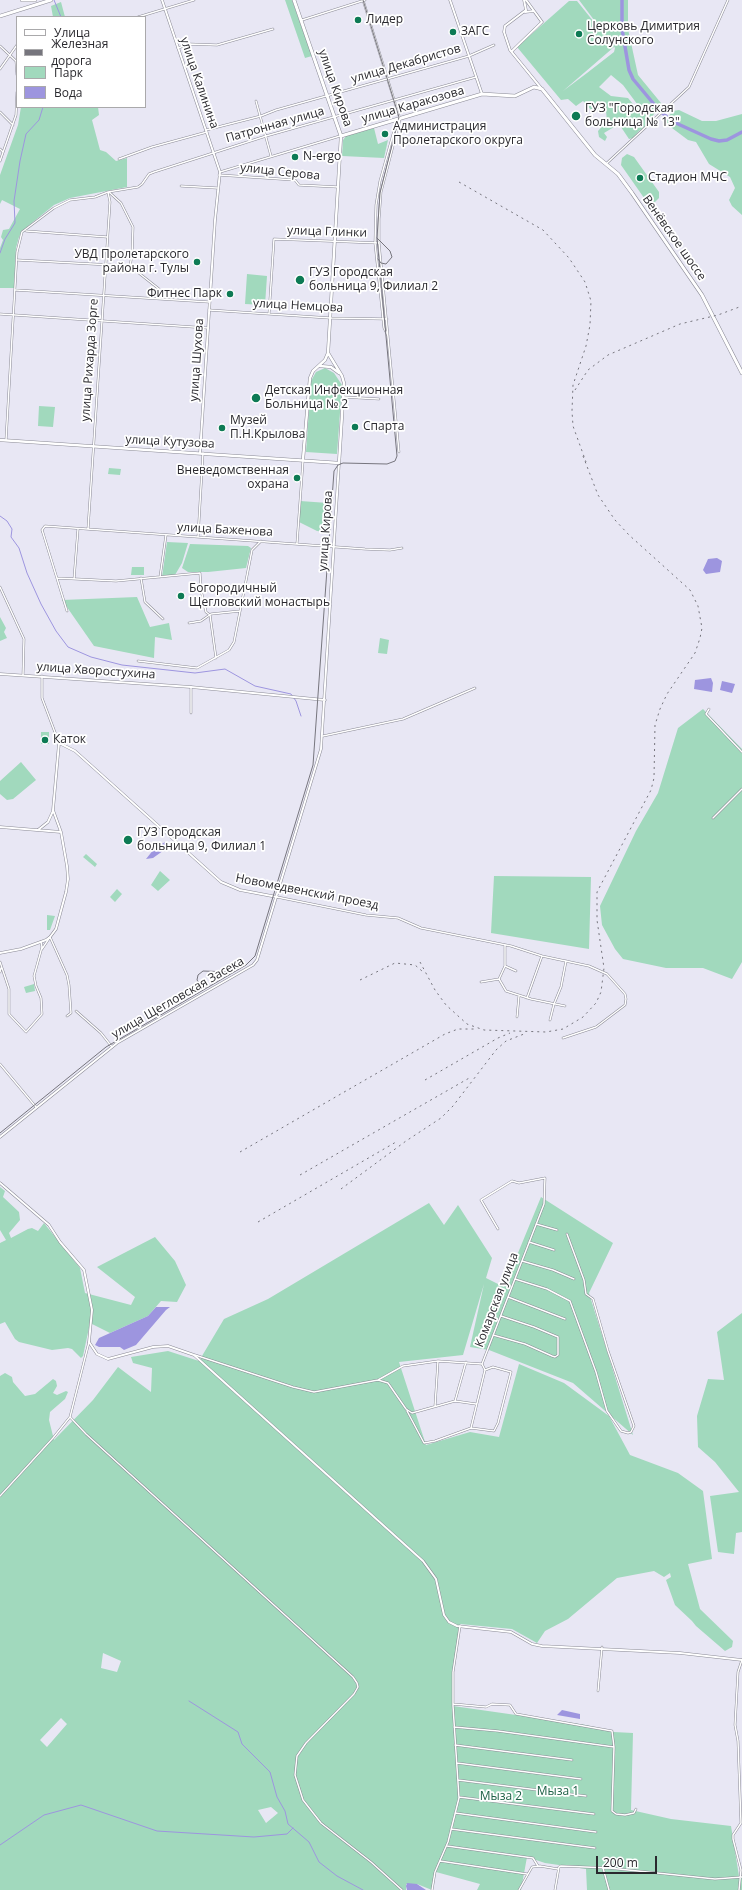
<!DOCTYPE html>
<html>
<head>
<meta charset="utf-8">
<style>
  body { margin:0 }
  #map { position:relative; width:742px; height:1890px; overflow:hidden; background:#e8e7f4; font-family:"Open Sans",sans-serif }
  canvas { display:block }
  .legend { position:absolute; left:16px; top:16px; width:130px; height:92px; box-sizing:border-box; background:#fff; border:1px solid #aaa9ab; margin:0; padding:5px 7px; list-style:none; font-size:12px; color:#2a292e }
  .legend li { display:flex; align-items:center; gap:8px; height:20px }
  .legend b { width:20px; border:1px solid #aaa9ab }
  .scale { position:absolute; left:596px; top:1856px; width:61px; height:18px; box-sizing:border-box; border:2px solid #2a292e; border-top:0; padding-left:5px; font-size:12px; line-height:14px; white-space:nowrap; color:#2a292e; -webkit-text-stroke:3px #fff; paint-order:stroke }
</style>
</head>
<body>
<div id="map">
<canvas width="742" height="1890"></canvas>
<ul class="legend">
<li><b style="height:5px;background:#fff"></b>Улица</li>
<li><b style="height:5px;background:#76757d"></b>Железная дорога</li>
<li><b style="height:11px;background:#a1d9bd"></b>Парк</li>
<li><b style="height:11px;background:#9d95df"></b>Вода</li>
</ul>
<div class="scale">200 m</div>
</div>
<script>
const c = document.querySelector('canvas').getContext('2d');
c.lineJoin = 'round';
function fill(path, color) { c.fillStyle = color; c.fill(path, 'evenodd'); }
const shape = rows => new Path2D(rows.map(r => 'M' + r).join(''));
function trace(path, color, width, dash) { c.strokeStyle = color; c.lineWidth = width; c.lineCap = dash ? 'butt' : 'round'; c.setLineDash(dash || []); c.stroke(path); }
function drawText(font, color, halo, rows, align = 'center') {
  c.font = font + ' "Open Sans",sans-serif'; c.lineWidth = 3.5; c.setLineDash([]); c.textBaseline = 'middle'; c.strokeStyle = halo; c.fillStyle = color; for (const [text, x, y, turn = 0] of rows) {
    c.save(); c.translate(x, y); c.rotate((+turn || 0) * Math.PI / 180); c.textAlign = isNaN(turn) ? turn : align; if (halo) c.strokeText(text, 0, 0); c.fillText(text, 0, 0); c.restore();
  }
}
fill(shape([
  [285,0,292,0,312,56,305,58],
  [579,0,628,0,628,29,638,75,661,103,661,108,653,115,653,120,639,131,633,138,629,139,619,124,604,133,607,137,605,141,599,137,598,131,607,121,606,111,599,110,593,112,583,101,576,106,568,99,561,100,517,47,569,1,577,1,614,47,563,91,587,73,614,52,615,48],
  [611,75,623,85,640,108,633,104,628,98,611,96,599,87],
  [61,2,65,17,53,17,51,6],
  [21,107,98,107,99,115,92,120,100,150,106,152,116,161,127,158,127,187,70,198,54,205,22,231,19,237,16,248,14,288,0,288,0,248,3,240,1,237,3,230,9,229,20,209,2,200,0,204,0,175,18,125],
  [679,110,702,121,716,121,742,114,742,215,732,206,729,200,735,188,730,177,709,164,696,142,688,140,664,122,673,111],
  [374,128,378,144,388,140,384,158,342,156,343,140,346,136],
  [627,154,634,157,659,192,659,198,655,202,649,205,621,165,622,158],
  [247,274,267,276,265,305,245,304],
  [325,368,334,373,342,385,337,454,306,452,311,381,316,372],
  [39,406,55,407,53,427,38,426],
  [109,468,121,469,120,475,108,474],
  [300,501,328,503,326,532,317,531,299,522],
  [167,542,188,543,182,563,175,575,162,577],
  [190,544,248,546,251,548,246,568,208,572,188,572,182,568],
  [132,567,144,567,144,575,131,575],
  [137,597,150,627,169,623,172,640,155,637,154,658,94,646,62,600],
  [0,617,6,628,4,632,7,638,0,641],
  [380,638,389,640,387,654,378,653],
  [703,709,742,749,742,962,732,979,703,968,666,968,623,959,615,949,602,925,600,906,636,831,658,793,678,728],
  [41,732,49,732,49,744,41,744],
  [21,762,36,780,13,799,7,800,0,794,0,781],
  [86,854,97,864,95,867,83,857],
  [160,871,170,880,158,891,151,885],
  [494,876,591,877,589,949,491,933],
  [117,889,122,894,115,902,110,897],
  [47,915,55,916,50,930,47,930],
  [34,984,35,991,26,993,24,987],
  [0,1187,5,1191,3,1197,19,1212,20,1220,9,1233,11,1238,28,1229,32,1228,38,1231,44,1223,80,1268,85,1293,131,1305,135,1297,97,1267,155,1237,175,1261,186,1285,177,1302,161,1301,148,1316,110,1333,90,1323,83,1356,81,1358,72,1349,68,1348,52,1350,19,1342,15,1339,5,1322,0,1324,0,1243,6,1240,0,1230],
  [541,1197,613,1243,589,1293,633,1435,573,1383,489,1350,470,1347,484,1284,463,1355,399,1362,426,1445,470,1432,499,1437,519,1364,564,1383,609,1416,630,1455,678,1473,703,1491,712,1559,688,1564,700,1609,733,1641,732,1647,725,1651,696,1626,692,1621,675,1605,666,1580,671,1577,670,1573,664,1577,654,1571,617,1578,568,1619,545,1631,537,1643,512,1629,460,1624,453,1672,453,1706,586,1725,614,1732,633,1733,631,1810,671,1819,731,1826,739,1876,742,1877,742,1890,587,1890,586,1869,545,1863,527,1857,521,1890,477,1890,480,1884,436,1872,432,1890,417,1884,406,1884,406,1890,0,1890,0,1376,5,1373,12,1377,13,1382,25,1396,35,1394,53,1379,56,1381,57,1386,53,1393,57,1395,66,1391,68,1392,65,1399,50,1412,49,1420,54,1440,93,1400,118,1367,151,1392,152,1368,133,1363,131,1357,168,1351,199,1361,224,1319,268,1299,429,1203,444,1225,458,1205,492,1258,486,1278,504,1287],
  [103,1653,121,1661,117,1672,101,1668],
  [61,1718,67,1724,47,1747,40,1740],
  [271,1807,278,1813,266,1823,258,1810],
  [742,1313,742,1532,736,1533,734,1554,718,1552,710,1496,739,1492,715,1462,698,1447,697,1416,708,1379,724,1380,717,1332]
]), '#a1d9bd');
fill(shape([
  [717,558,722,561,720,572,706,574,703,570,708,559],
  [711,678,713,683,712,692,694,689,695,680],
  [722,681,735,684,732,693,720,690],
  [165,842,167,842,167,848,153,858,146,859,154,849],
  [156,1307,170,1307,166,1310,136,1345,124,1350,120,1347,99,1347,95,1345,99,1338,148,1316],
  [562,1710,580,1714,580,1719,557,1715],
  [407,1883,417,1884,426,1890,407,1890,406,1886]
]), '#9d95df');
trace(shape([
  [54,0,61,17],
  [0,253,5,239,15,223,14,201,20,161,26,134,39,120,43,107],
  [0,516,7,521,12,529,11,537,19,548,27,573,41,604,56,631,68,647,91,657,122,665,195,673,225,669,255,686,291,694,296,701,301,716],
  [189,1701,238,1732,242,1744,270,1772,277,1797,285,1811,288,1824,309,1842,319,1862,337,1876,363,1890],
  [0,1845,44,1815,81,1805,157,1831,254,1837,287,1834,293,1828]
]), '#9d95df', 1);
trace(shape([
  [622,0,622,29,629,70,633,79,658,109,668,118,678,124,711,139,719,141,727,140,742,132]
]), '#9d95df', 3.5);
const minor = shape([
  [363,0,400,119,381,192,379,219,379,243,399,452],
  [138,17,194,0],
  [302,20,365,0],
  [0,46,16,61,17,75],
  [178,48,189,44,217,45,273,29],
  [0,69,17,45],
  [256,101,271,156],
  [0,112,13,125],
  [206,130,261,116,276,110,469,56,494,45],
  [0,149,3,152],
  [119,159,152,147,207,132],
  [0,161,16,115,17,92],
  [607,163,689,87,728,0],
  [220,172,340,136],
  [219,175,295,180,299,185,338,187],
  [181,186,217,188],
  [110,193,121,203,133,227,132,255,130,266],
  [26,231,107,237],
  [18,260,130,266,159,289,160,299],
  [16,290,209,302],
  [209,310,330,318,387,319],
  [0,314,208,328],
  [269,314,274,239,379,243],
  [388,336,384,328,375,243,376,205,380,181,397,120],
  [344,397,379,399],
  [6,440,17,252,22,232,54,208,70,200,95,197,108,192,138,187,142,184,149,174,154,172,266,136,476,77],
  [88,529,110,202,108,192],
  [198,537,203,453],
  [297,543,303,461],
  [160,577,166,535],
  [57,578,116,581,200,573,201,590,206,612,210,615,216,658],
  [141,578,145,602,163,619],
  [74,579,78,529],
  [0,587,24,639,23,675],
  [67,611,43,533,42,530,45,526,365,549,390,550,402,548],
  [189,623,201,621,211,614,240,611],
  [138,661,197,668,229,650,234,642,252,550,261,541],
  [42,676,42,698,59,743],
  [709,709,706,714,742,752],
  [191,713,191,687],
  [323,736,403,719,475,688],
  [713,818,742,789],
  [277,897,366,915,398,918,421,928,511,946,542,956,589,966,607,974,625,994,626,999,625,1005,596,1027,563,1038],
  [42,949,50,937,67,975,69,985,71,1013,67,1016],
  [0,962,9,989,9,1014,26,1032,42,1014,41,998,36,986,34,976,42,947,41,942],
  [505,966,516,971],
  [0,972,1,968],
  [499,979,506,991,531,999,565,1006],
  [481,982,499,979,505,966,505,945],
  [527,998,542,956],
  [76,1011,101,1033,112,1047],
  [517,1017,519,996],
  [550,1020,554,1004,561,987,566,961],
  [0,1064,36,1107],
  [536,1224,557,1230],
  [529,1242,554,1250],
  [522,1261,553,1270,574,1279],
  [515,1279,547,1289,570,1301,596,1372,607,1411,621,1431,628,1433,631,1432,634,1426,608,1351,593,1299,586,1294,584,1280,567,1234],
  [508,1297,565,1319],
  [493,1335,525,1344,552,1356,555,1357,558,1355,558,1337,534,1327,501,1316],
  [89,1342,70,1417,86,1434,353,1677,357,1683,358,1687,354,1694,306,1743,297,1756,295,1775,303,1800,321,1823,371,1862,402,1890],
  [195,1355,293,1387,314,1392,378,1380,403,1366,438,1361,482,1364],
  [482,1364,544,1204,545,1178,519,1183,512,1181,481,1200,498,1229],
  [378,1380,388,1383,406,1409,412,1413,455,1401,476,1404],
  [455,1401,466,1362],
  [435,1406,438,1361],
  [407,1411,424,1443,435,1441,471,1428],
  [471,1428,494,1431,498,1423,511,1372,493,1367,485,1370],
  [471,1428,485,1370,482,1364],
  [0,1496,53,1438,70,1417],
  [598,1691,602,1647],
  [453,1704,486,1707,492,1704,510,1705,516,1714,612,1731,614,1747,498,1731,454,1727],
  [455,1745,572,1760],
  [614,1747,612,1811,616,1814,625,1815,634,1813,636,1809],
  [457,1763,581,1779],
  [458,1780,586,1796],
  [459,1797,594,1814],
  [455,1813,596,1832],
  [451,1829,595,1848],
  [447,1846,533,1858,538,1866],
  [440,1861,527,1874],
  [603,1868,609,1890],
  [432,1890,435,1872,448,1842,459,1798,453,1706,453,1672,460,1626],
  [519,1890,532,1867,540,1866,558,1869],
  [555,1890,559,1867,561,1866,609,1868,715,1879,742,1877],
  [739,1890,741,1870,733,1839,733,1835,741,1823,738,1741,735,1725,738,1672,742,1660]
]);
const tertiary = shape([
  [162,0,220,172,215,220,200,453],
  [450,0,482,94],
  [524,0,526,10,505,26,504,32,510,50,541,88],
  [525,12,534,11],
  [512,51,542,22,526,0],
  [0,674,191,687,325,700],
  [0,827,61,832],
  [38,830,48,822,53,811],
  [0,953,21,949,46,940,50,937,56,929,66,892,68,879,67,866,61,832,53,810,59,743,75,751,221,882,240,890,277,897],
  [0,1137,117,1043,253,965,257,960,321,749,339,463],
  [0,1183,49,1225,60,1242,84,1270,92,1310,89,1342,97,1354,108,1359,153,1347,168,1346,194,1355,423,1561,436,1579,444,1615,449,1622,457,1626,511,1632,532,1644,542,1646,680,1653,742,1660]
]);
const secondary = shape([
  [320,366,331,367,339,373],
  [0,440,339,463,344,383,342,376,328,353],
  [303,459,310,378,313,371,325,360,328,353,341,136]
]);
const primary = shape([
  [22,0,35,0],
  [294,0,341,136,482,94,515,96,534,87,542,89,595,155,618,174,632,193,702,295,742,373],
  [0,16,51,0]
]);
trace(minor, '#8a8a95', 2.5);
trace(tertiary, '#8a8a95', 3);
trace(secondary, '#8a8a95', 3.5);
trace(primary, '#8a8a95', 4);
trace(minor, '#fff', 1.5);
trace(tertiary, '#fff', 2);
trace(secondary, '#fff', 2.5);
trace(primary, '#fff', 3);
trace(shape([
  [377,238,390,251,392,257,386,264,381,263,378,259],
  [208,987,202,987,197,980,198,975,203,971,231,972],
  [0,1133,106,1047,246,965,255,956,313,765,334,471,338,465,343,463,387,464,395,461,397,456,377,238,380,193,399,117,363,0]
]), '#76757d', 1);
trace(shape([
  [459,182,543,230,569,258,585,282,591,301,590,325,586,346,573,385,572,411,573,426,586,462],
  [575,390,588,370,608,355,680,324,718,315,742,306],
  [420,962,435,990,446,1005,467,1024,484,1030,546,1032,563,1029,583,1017,596,1003,601,992,604,968,597,920,597,892,651,790,654,778,655,725,660,709,667,694,695,653,700,638,702,628,698,606,690,590,629,535,615,520,598,495,583,456],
  [360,980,395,963,415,965,422,971],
  [425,1080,498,1038,510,1033],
  [240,1152,445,1034,458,1029,476,1029],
  [300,1175,471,1077],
  [341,1189,406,1141,441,1118,453,1106,496,1050,506,1041,524,1034],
  [258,1222,396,1142]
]), '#76757d', 1, [2, 4]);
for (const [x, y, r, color] of [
  [358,20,4,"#0d7a54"],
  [453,32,4,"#0d7a54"],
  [579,34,4,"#0d7a54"],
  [576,116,5,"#0d7a54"],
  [385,134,4,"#0d7a54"],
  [295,157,4,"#0d7a54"],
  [640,178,4,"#0d7a54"],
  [197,262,4,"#0d7a54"],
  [300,280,5,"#0d7a54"],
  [230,294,4,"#0d7a54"],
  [256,398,5,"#0d7a54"],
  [355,427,4,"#0d7a54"],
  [222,428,4,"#0d7a54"],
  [297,478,4,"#0d7a54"],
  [181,596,4,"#0d7a54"],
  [45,740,4,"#0d7a54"],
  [128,840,5,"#0d7a54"]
]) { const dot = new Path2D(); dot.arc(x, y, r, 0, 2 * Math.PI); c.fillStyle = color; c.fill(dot); trace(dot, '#fff', 1.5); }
drawText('12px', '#2a292e', '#fff', [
  ["Лидер",366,20],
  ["Церковь Димитрия",587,27],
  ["Солунского",587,41],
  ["ЗАГС",461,32],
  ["ГУЗ \"Городская",585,109],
  ["больница № 13\"",585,123],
  ["Администрация",393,127],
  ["Пролетарского округа",393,141],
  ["N-ergo",303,157],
  ["Стадион МЧС",648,178],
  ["УВД Пролетарского",189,255,"right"],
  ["района г. Тулы",189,269,"right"],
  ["ГУЗ Городская",309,273],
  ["больница 9, Филиал 2",309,287],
  ["Фитнес Парк",222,294,"right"],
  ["Детская Инфекционная",265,391],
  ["Больница № 2",265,405],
  ["Музей",230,421],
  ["П.Н.Крылова",230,435],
  ["Спарта",363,427],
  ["Вневедомственная",289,471,"right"],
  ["охрана",289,485,"right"],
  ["Богородичный",189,589],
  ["Щегловский монастырь",189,603],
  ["Каток",53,740],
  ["ГУЗ Городская",137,833],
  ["больница 9, Филиал 1",137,847]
], 'left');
drawText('12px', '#2a292e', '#fff', [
  ["улица Декабристов",406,64,-16],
  ["улица Калинина",199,83,71],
  ["улица Кирова",335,88,71],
  ["улица Каракозова",413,105,-16],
  ["Патронная улица",275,125,-16],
  ["улица Серова",280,172,6],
  ["улица Глинки",327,232,2],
  ["Венёвское шоссе",674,238,55],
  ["улица Немцова",298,306,3],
  ["улица Рихарда Зорге",90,360,-86],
  ["улица Шухова",197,360,-86],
  ["улица Кутузова",170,442,3],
  ["улица Баженова",225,530,3],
  ["улица Кирова",326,531,-86],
  ["улица Хворостухина",96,671,4],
  ["Новомедвенский проезд",307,892,11],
  ["улица Щегловская Засека",178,998,-30],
  ["Комарская улица",497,1300,-69]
]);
drawText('12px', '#1d6146', '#fff', [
  ["Мыза 1",558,1792],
  ["Мыза 2",501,1797]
]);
</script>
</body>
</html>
